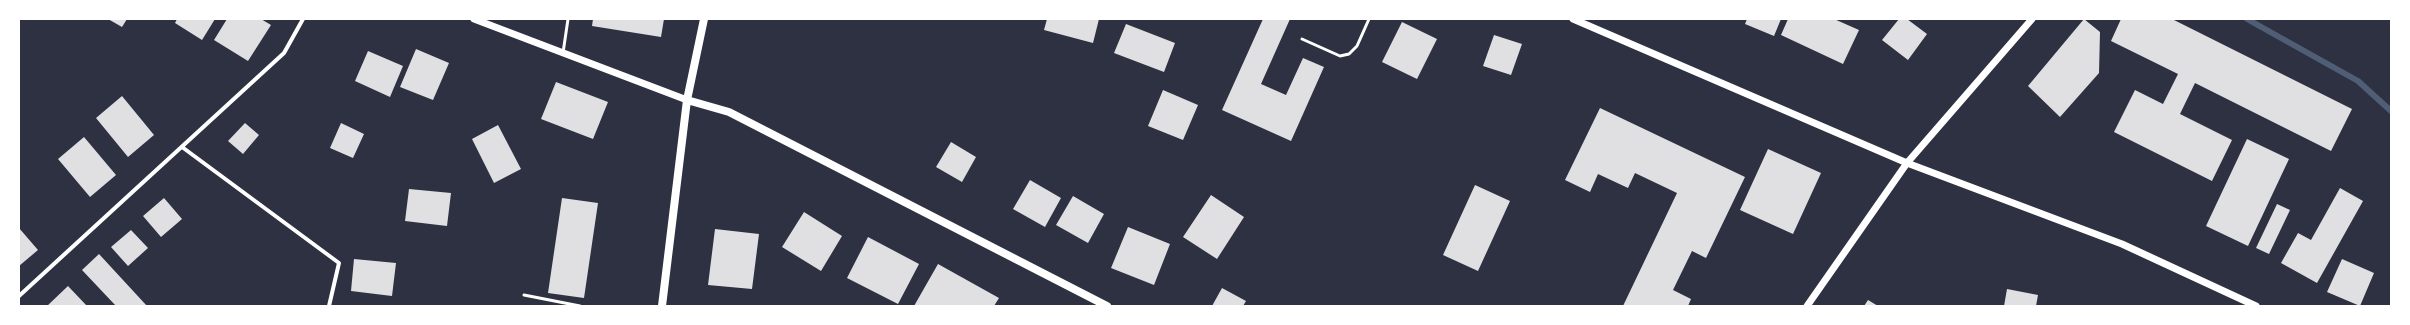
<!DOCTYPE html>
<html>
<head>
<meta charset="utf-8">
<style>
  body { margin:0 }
  #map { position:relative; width:2410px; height:325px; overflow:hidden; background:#2d3142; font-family:Rubik,sans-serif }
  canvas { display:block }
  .frame { position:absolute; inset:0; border:20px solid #fff; pointer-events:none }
</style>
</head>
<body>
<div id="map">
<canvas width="2410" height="325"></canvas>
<div class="frame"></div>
</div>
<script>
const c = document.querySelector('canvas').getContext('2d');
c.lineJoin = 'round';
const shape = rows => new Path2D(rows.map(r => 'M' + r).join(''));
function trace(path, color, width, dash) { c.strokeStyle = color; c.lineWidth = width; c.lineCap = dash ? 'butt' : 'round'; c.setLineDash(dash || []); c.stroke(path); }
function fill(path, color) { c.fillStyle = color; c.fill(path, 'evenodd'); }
trace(shape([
  [2247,19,2358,81,2391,111]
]), '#4f5d75', 6);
fill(shape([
  [108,19,127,19,122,27],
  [177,19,215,19,202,40,175,23],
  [227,19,261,19,271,25,248,61,214,40],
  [593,19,664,19,661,37,592,26],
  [1047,19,1099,19,1093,43,1044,30],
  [1263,19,1290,19,1261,84,1286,95,1303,58,1324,67,1291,141,1222,110],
  [1747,19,1781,19,1774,36,1745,24],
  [1788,19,1834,19,1859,30,1843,64,1781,35],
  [1899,19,1907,19,1927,34,1908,60,1882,40],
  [2084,19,2100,32,2099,73,2060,117,2028,86],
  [2121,19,2172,19,2352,109,2331,151,2195,83,2180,114,2232,140,2212,181,2114,132,2135,90,2163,104,2178,74,2111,41],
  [1402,22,1437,39,1417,79,1382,62],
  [1126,24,1175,43,1164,72,1114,53],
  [1494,35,1522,44,1511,75,1483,66],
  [416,49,449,63,433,100,400,87],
  [368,51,403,66,390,97,355,81],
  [556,82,608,102,593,139,541,119],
  [1163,90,1198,105,1183,140,1148,126],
  [122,96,154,135,128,157,96,118],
  [1600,108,1745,177,1706,258,1692,251,1673,290,1691,299,1688,306,1623,306,1677,193,1635,173,1628,188,1598,174,1590,192,1565,180],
  [245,123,259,135,243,154,228,141],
  [341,123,364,134,353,158,330,148],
  [498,125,521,169,494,183,472,139],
  [84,137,116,175,90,197,58,159],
  [2247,139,2289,159,2248,246,2206,226],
  [951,142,976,157,962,182,936,167],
  [1768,149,1821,173,1793,234,1740,210],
  [1030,180,1061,198,1045,227,1013,209],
  [1475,185,1510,201,1478,271,1443,255],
  [2340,188,2363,201,2317,283,2281,263,2298,233,2311,240],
  [409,189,451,193,447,226,405,221],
  [1211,195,1244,217,1217,259,1183,237],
  [1073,196,1104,214,1088,243,1056,225],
  [164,198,182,219,161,237,143,216],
  [562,198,598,203,584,298,548,293],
  [2277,204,2290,210,2269,254,2256,248],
  [804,212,842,236,821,271,782,247],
  [1128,227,1170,244,1154,285,1111,268],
  [19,228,38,250,19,266],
  [715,229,759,234,752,289,708,285],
  [131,230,148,248,128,266,111,247],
  [868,237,919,264,898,304,847,278],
  [99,254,147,306,116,306,82,270],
  [354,259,396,263,392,296,351,291],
  [2342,259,2374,273,2360,306,2327,292],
  [938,264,999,298,994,306,914,306],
  [68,286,87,306,47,306],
  [1222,288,1246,301,1243,306,1212,306],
  [2007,289,2038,295,2036,306,2004,306],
  [1868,300,1878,306,1864,306]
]), '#e0e0e3');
trace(shape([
  [1302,39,1340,56,1349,54,1357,46,1369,19],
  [563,53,568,19],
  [524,295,580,306]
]), '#fff', 3);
trace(shape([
  [182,147,339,263,329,306],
  [19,296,284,53,303,19]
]), '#fff', 4);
trace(shape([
  [474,19,687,100],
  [1573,19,1907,163,2122,244,2256,306],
  [1807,306,1907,163,2032,19]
]), '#fff', 7);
trace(shape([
  [687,100,729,112,1107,306],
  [662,306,687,100,704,19]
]), '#fff', 8);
</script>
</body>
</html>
